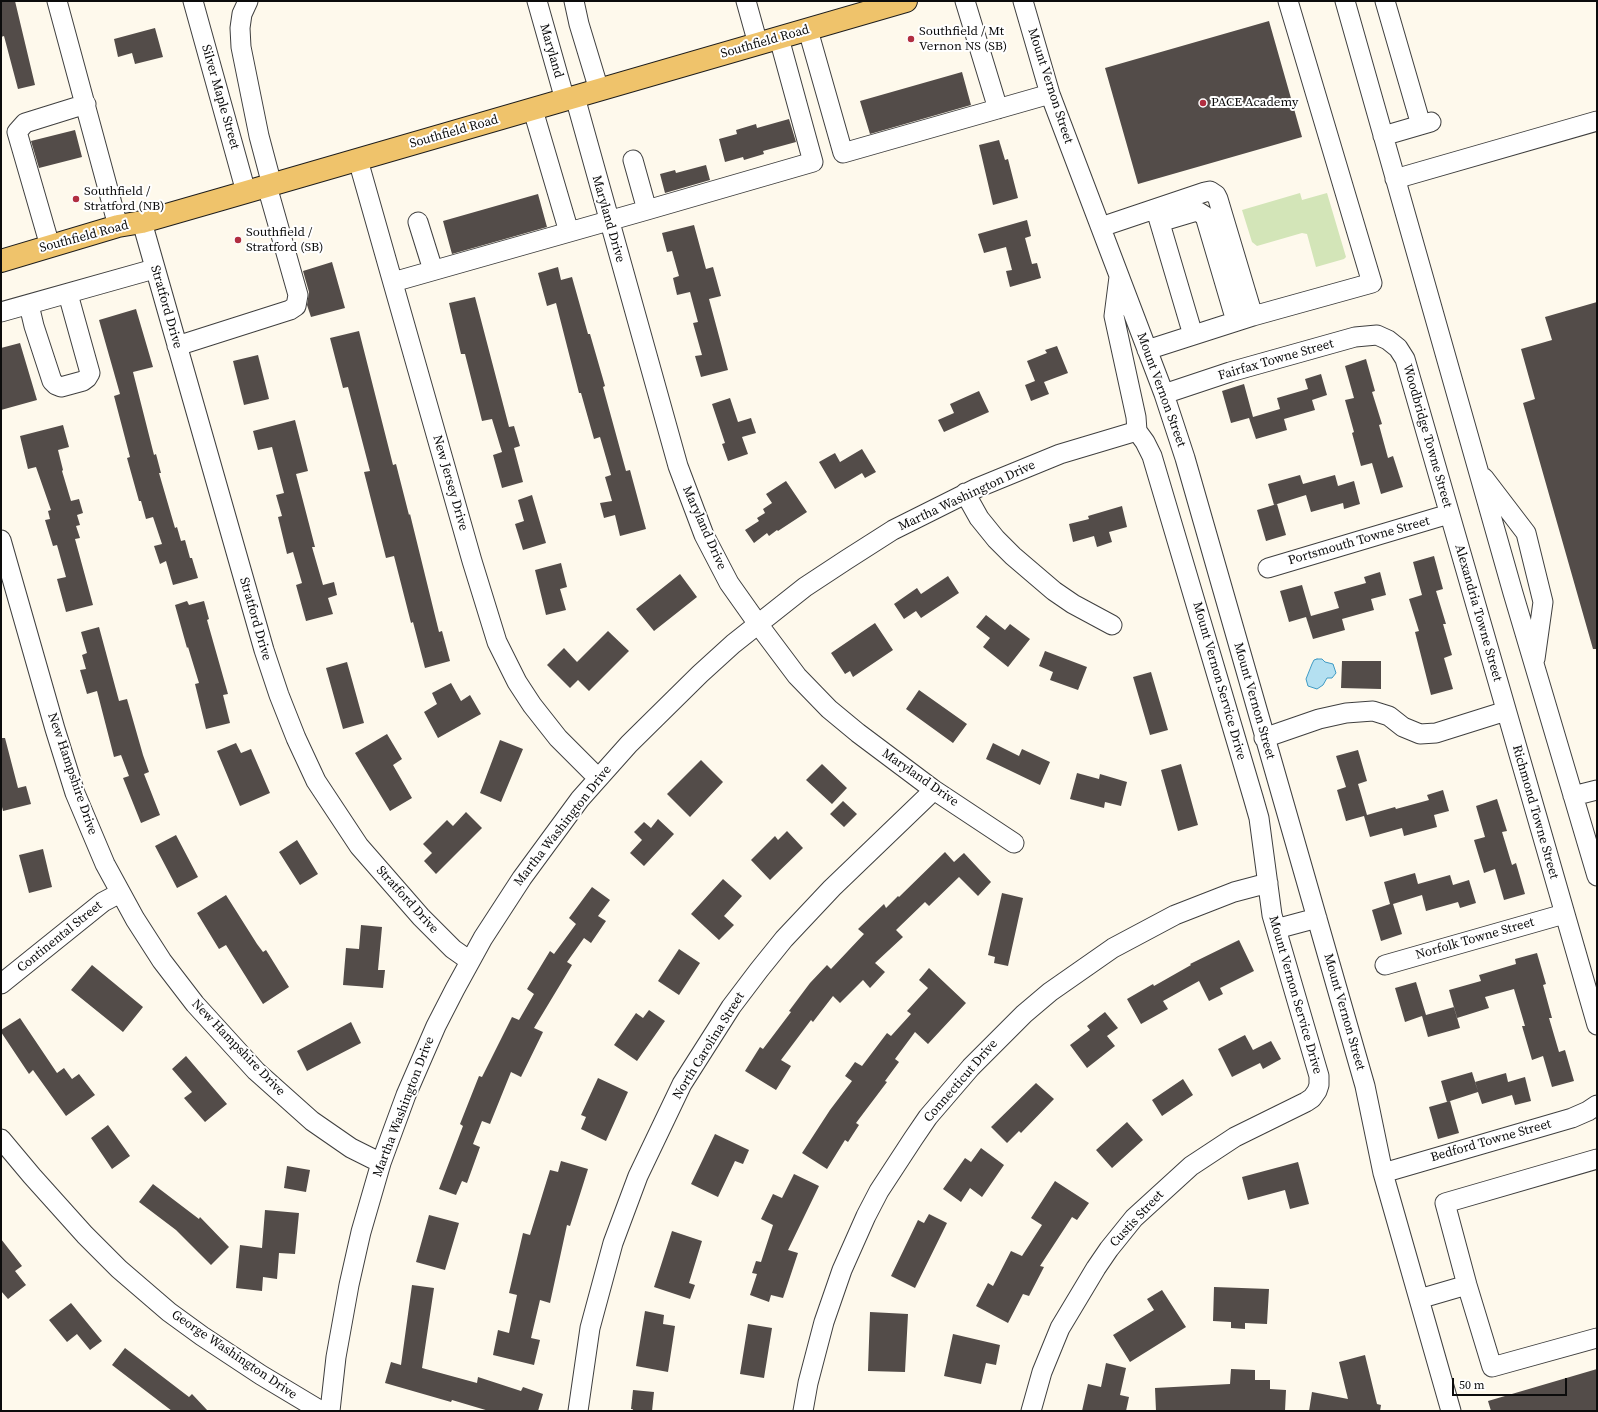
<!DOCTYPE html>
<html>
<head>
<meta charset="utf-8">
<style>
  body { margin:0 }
  #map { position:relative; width:1598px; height:1412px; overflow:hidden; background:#fef9ec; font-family:"Source Serif 4",serif }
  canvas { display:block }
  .frame { position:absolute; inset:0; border:2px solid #0c0c0c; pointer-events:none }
  .scale { position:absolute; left:1452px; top:1378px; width:115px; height:18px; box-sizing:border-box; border:2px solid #0c0c0c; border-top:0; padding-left:5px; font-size:12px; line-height:14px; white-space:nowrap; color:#0c0c0c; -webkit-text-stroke:3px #fff; paint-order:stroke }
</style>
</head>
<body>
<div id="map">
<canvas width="1598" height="1412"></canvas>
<div class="frame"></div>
<div class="scale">50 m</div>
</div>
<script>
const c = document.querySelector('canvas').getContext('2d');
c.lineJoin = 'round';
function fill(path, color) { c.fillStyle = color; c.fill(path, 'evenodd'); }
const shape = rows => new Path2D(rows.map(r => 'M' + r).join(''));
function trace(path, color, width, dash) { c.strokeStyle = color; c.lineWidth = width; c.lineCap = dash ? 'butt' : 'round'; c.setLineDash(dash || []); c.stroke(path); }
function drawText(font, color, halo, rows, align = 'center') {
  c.font = font + ' "Source Serif 4",serif'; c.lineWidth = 4; c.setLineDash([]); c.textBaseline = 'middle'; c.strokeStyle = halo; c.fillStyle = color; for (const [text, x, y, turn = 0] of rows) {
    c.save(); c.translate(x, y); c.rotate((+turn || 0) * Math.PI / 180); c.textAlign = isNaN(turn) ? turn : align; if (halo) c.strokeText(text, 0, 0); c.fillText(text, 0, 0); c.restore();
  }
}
fill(shape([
  [1300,193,1302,200,1327,193,1346,257,1344,259,1316,267,1307,234,1302,233,1257,246,1252,242,1242,210]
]), '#d3e5b8');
const water = shape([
  [1317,659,1322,659,1325,662,1333,664,1336,673,1332,678,1327,678,1323,685,1317,689,1308,686,1306,679,1312,664,1314,660,1317,659]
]);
fill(water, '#b4e0f1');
trace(water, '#409ac3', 1);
fill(shape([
  [1,1,15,1,35,85,18,89,4,36,1,37],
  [1269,21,1302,137,1138,184,1105,68],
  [155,28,163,57,135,64,132,53,118,57,114,39],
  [962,72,971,105,870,134,860,101],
  [789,119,796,142,763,151,764,154,744,160,743,157,725,162,719,139,737,134,736,130,756,124,757,128],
  [75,130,82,157,39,168,31,141],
  [999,140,1005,160,1008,159,1018,198,993,205,979,145],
  [706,165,710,180,665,193,660,174,675,170,676,173],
  [538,194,547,227,452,254,443,221],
  [1027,220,1031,236,1025,238,1032,264,1037,263,1041,278,1010,287,1006,271,1012,270,1006,247,984,253,978,234],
  [694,225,706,269,713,267,721,296,709,299,728,370,701,377,695,356,702,355,693,323,698,322,690,292,677,295,673,278,679,276,672,251,667,252,662,233],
  [332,262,345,308,311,317,307,305,309,292,303,271],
  [558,267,561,280,572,277,588,334,590,334,605,386,603,387,626,471,630,470,646,529,620,536,615,515,604,518,600,503,612,501,605,477,611,475,600,437,594,439,581,393,579,393,556,303,547,306,538,273],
  [475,297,509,427,514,426,520,446,514,448,523,482,502,488,493,455,502,452,492,419,482,421,465,354,461,354,449,303],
  [1597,302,1597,649,1593,649,1523,403,1535,399,1521,349,1552,340,1545,317],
  [136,309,153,367,133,372,154,455,156,454,161,473,159,473,175,528,177,527,181,541,185,540,190,558,192,558,198,578,173,585,166,561,160,564,154,546,162,544,153,517,146,519,141,501,139,501,127,458,130,457,114,396,120,394,99,320],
  [359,331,393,465,396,464,409,515,410,514,439,632,442,631,450,661,425,668,413,622,411,623,394,556,386,558,364,472,370,471,348,387,343,388,330,338],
  [20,343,37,400,1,410,1,348],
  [1057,346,1068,373,1044,382,1049,394,1031,401,1025,385,1035,381,1027,361,1047,353,1045,350],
  [258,355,269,399,244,405,233,361],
  [1366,359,1375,391,1372,392,1382,424,1379,425,1388,458,1393,456,1403,487,1381,494,1372,463,1361,466,1352,433,1354,432,1345,400,1354,398,1345,366],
  [1321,374,1327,395,1312,400,1315,410,1284,419,1287,430,1256,439,1249,418,1231,423,1222,391,1244,384,1253,417,1280,409,1277,398,1308,389,1305,379],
  [979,391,989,412,944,432,938,420,954,413,950,404],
  [730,398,738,422,751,418,756,433,742,437,748,454,728,461,722,444,725,443,712,404],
  [295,420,308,471,296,474,315,547,312,547,323,585,334,582,337,595,328,598,333,614,306,621,296,585,302,583,293,552,287,554,278,517,282,516,276,495,284,493,272,447,258,450,253,431],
  [63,425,69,447,58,450,63,470,62,471,71,501,79,499,83,513,77,515,80,525,76,526,80,538,75,539,93,605,66,612,57,579,66,577,57,545,53,546,45,520,50,519,48,511,51,510,36,467,28,469,20,436],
  [862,449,876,472,865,478,862,473,835,489,819,462,835,453,840,462],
  [1300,475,1303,484,1335,475,1338,486,1354,481,1360,504,1344,509,1343,503,1311,512,1306,495,1274,505,1268,484],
  [786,481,807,512,778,531,777,530,769,536,767,533,754,543,745,530,759,521,757,518,765,513,763,509,772,503,766,494],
  [532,495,546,543,523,550,515,524,524,521,518,500],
  [1277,504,1286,535,1266,541,1257,510],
  [1122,506,1127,527,1109,532,1112,542,1097,547,1094,536,1073,542,1069,524,1089,519,1088,516],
  [1434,556,1443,589,1436,591,1446,624,1443,624,1452,655,1444,658,1453,689,1431,695,1415,632,1419,631,1409,599,1422,595,1413,562],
  [561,563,567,587,560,589,566,610,546,615,535,570],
  [1380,572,1386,595,1371,599,1374,610,1342,619,1345,630,1313,639,1306,617,1289,622,1280,591,1302,585,1311,616,1339,608,1334,592,1366,583,1364,577],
  [680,574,697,597,654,631,636,609],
  [948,576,959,593,921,618,916,611,904,619,894,604,917,588,921,594],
  [187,601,189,605,204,601,209,619,207,620,228,694,223,695,230,723,206,729,195,684,199,683,188,647,187,648,175,605],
  [986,615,1005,630,1010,624,1030,639,1008,667,983,647,990,638,976,627],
  [875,623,893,650,853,677,850,671,845,674,831,653],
  [99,627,119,701,127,699,143,755,149,772,144,774,160,815,141,823,123,778,129,776,121,755,114,757,97,691,87,694,80,670,86,669,82,655,87,653,81,632],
  [608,631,629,651,589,691,578,680,570,688,547,665,564,648,577,662],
  [1045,651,1087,667,1078,690,1050,680,1053,672,1039,666],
  [1342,661,1381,661,1381,689,1341,688],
  [347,662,364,723,343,729,326,668],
  [1151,672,1168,730,1150,735,1133,677],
  [451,683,461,701,470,695,481,714,438,738,424,712,437,704,432,693],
  [919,690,967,724,953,743,906,709],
  [387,734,402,759,393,765,412,798,390,811,355,753],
  [1,738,5,738,18,788,26,786,31,804,3,811,1,803],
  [500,740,523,749,501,802,480,793],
  [236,743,241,753,251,749,270,793,240,806,217,751],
  [993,743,1019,756,1022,749,1050,762,1040,785,986,759],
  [1358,750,1367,781,1358,784,1367,815,1395,807,1396,809,1429,800,1427,795,1443,790,1449,811,1434,815,1437,827,1404,836,1402,828,1370,837,1364,816,1346,821,1337,790,1346,787,1336,756],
  [701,760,723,782,690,817,667,794],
  [822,764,847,788,832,804,806,780],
  [1181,764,1198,825,1178,831,1161,770],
  [1077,773,1099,779,1100,774,1127,782,1121,806,1105,802,1104,808,1070,799],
  [1497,799,1507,831,1502,832,1512,865,1516,863,1525,894,1504,900,1495,869,1484,873,1474,840,1485,837,1476,806],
  [843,801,857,814,844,827,830,814],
  [466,812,482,828,436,874,424,861,432,853,423,844,447,820,453,826],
  [658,819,674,834,644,866,630,853,642,840,634,832,644,822,651,828],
  [787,831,803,848,770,880,751,860,775,836,778,840],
  [176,835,198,877,177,888,155,846],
  [297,840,318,874,300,885,279,852],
  [43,849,52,887,29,893,19,855],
  [945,852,954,862,964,853,991,882,978,896,959,877,929,906,925,902,896,930,903,937,875,963,885,972,870,988,863,980,840,1003,833,996,813,1022,811,1020,781,1060,791,1066,776,1090,745,1071,760,1047,763,1049,791,1012,789,1011,810,983,827,965,831,969,864,934,858,929,884,904,886,908,898,896,899,897],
  [1415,873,1418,884,1450,875,1453,885,1469,880,1476,903,1460,908,1458,902,1426,911,1422,895,1393,904,1402,934,1381,941,1372,910,1390,904,1384,882],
  [723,879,742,896,724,916,734,925,719,940,691,914],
  [592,887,610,900,598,916,606,921,591,943,584,938,567,962,572,965,534,1028,543,1032,521,1077,511,1072,490,1124,482,1121,473,1144,480,1147,467,1183,462,1181,456,1195,439,1189,463,1126,460,1124,479,1076,482,1077,512,1017,519,1020,534,994,527,989,550,951,554,954,576,924,569,918],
  [1002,893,1023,898,1008,966,994,963,995,957,988,955],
  [226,895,257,944,263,952,266,950,289,987,263,1004,226,945,219,949,197,913],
  [361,925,382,927,378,970,385,970,383,988,343,985,346,948,359,949],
  [1239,940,1254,971,1220,988,1223,994,1209,1001,1199,981,1163,1001,1168,1009,1141,1024,1127,999,1153,984,1154,986,1191,965,1190,964],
  [679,949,700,963,679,995,658,981],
  [1537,953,1546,984,1543,985,1552,1018,1549,1018,1559,1052,1565,1050,1574,1081,1552,1087,1543,1056,1532,1060,1522,1026,1525,1026,1514,989,1485,997,1489,1008,1457,1018,1449,990,1481,981,1479,975,1516,964,1515,959],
  [92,965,143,1007,123,1032,71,990],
  [929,968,966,1003,928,1044,915,1032,895,1059,899,1062,885,1081,887,1082,856,1123,859,1125,848,1142,845,1140,827,1169,802,1153,830,1110,852,1081,845,1076,855,1062,862,1066,887,1033,891,1036,911,1014,907,1011,928,988,919,980],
  [1416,982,1426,1015,1454,1007,1460,1028,1428,1037,1422,1016,1405,1022,1395,988],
  [649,1010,665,1021,637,1061,614,1045,636,1013,643,1018],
  [1105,1012,1118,1028,1107,1036,1115,1046,1087,1068,1070,1045,1090,1030,1087,1026],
  [20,1018,57,1073,64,1068,72,1079,79,1074,95,1095,66,1116,33,1070,29,1074,1,1032,1,1030],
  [351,1022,361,1043,307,1071,297,1051],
  [1245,1035,1253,1050,1271,1041,1281,1059,1263,1069,1260,1063,1232,1077,1218,1049],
  [186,1056,227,1104,205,1122,184,1098,192,1092,172,1069],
  [1472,1072,1478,1091,1475,1082,1506,1073,1508,1082,1525,1077,1531,1101,1515,1105,1512,1095,1482,1104,1478,1092,1447,1102,1441,1081],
  [598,1078,628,1092,606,1141,581,1129,586,1117,581,1115],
  [1183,1079,1193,1095,1162,1116,1152,1100],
  [1036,1083,1054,1099,1021,1133,1019,1131,1007,1143,991,1127],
  [1450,1101,1459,1133,1438,1139,1429,1107],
  [1127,1122,1143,1140,1112,1168,1096,1150],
  [108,1125,130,1156,112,1169,91,1138],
  [715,1134,749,1150,743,1164,735,1161,718,1197,691,1184],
  [981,1148,1004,1165,982,1197,970,1188,961,1202,943,1189,965,1158,971,1162],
  [561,1161,588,1169,570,1226,567,1225,550,1303,540,1300,531,1338,540,1340,534,1365,493,1355,498,1330,509,1333,517,1295,509,1293,523,1233,530,1235,550,1170,558,1172],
  [1298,1162,1309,1204,1290,1209,1285,1190,1248,1200,1242,1177],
  [287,1166,310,1170,306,1192,284,1188],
  [794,1174,819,1186,788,1250,798,1253,783,1298,771,1295,769,1302,750,1295,757,1274,752,1273,756,1261,761,1262,773,1225,761,1219,773,1194,782,1198],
  [1055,1181,1089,1203,1077,1220,1072,1217,1040,1266,1044,1267,1029,1296,1023,1294,1008,1323,976,1306,988,1283,993,1286,1011,1251,1022,1256,1042,1225,1031,1218],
  [153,1184,199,1219,200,1217,229,1247,211,1265,176,1230,139,1202],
  [265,1210,299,1213,295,1254,279,1253,277,1279,263,1277,262,1291,236,1288,240,1245,262,1248],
  [929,1214,947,1223,915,1288,891,1276,918,1220,924,1223],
  [429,1215,459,1223,445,1270,416,1262],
  [672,1231,702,1241,689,1283,695,1285,690,1299,654,1287],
  [1,1239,22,1266,15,1271,26,1285,8,1299,1,1291],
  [412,1285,434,1288,422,1368,477,1383,478,1377,521,1391,523,1387,543,1394,538,1411,489,1411,452,1400,451,1402,385,1383,391,1362,401,1365],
  [1214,1287,1269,1289,1267,1324,1245,1323,1245,1329,1231,1328,1231,1322,1213,1321],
  [1162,1290,1186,1327,1130,1362,1113,1335,1154,1310,1147,1299],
  [71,1303,102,1341,90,1350,77,1334,67,1342,49,1320],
  [645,1311,664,1315,663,1324,675,1326,668,1372,636,1366],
  [870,1312,908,1314,905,1372,868,1371],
  [748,1324,772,1328,764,1378,740,1374],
  [953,1334,1000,1345,996,1365,986,1363,981,1384,944,1376],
  [125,1348,189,1397,192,1394,208,1411,172,1411,112,1365],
  [1365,1355,1377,1404,1381,1405,1380,1411,1309,1411,1312,1392,1348,1399,1339,1362],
  [1106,1363,1126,1368,1120,1395,1129,1397,1126,1411,1082,1411,1088,1384,1101,1387],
  [1231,1369,1255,1370,1255,1380,1270,1380,1270,1389,1286,1390,1285,1411,1156,1411,1155,1388,1230,1384],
  [1597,1369,1597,1411,1491,1411,1488,1401],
  [633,1390,654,1392,652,1411,632,1411,633,1409,631,1409]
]), '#534c49');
const minor = shape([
  [57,1,118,226],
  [193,1,246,192],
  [248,1,242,14,240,28,241,47,259,136,272,185],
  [537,1,565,100],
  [574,1,579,24,599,90],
  [746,1,758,44],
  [965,1,998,109],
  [1023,1,1050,94,1164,394,1185,458,1365,1086,1383,1173,1451,1411],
  [1345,1,1513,593,1597,876],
  [1385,1,1421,125],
  [808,30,843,153,1050,94],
  [575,97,678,466,704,535,729,583,758,624,797,676,829,709,858,733,934,790,1014,843],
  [533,110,569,232],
  [1383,136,1431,122],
  [358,160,472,561,497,642,517,682,532,705,558,738,598,778],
  [633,160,647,210],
  [1395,179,1597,121],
  [1156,210,1193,335],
  [142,222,264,650,279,695,296,738,316,781,359,846,421,917,453,949,470,961],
  [418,222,433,270],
  [1160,222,1197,211,1205,216,1236,321],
  [1101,227,1205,192,1210,191,1216,195,1218,199,1253,316,1147,350],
  [50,246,17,132,25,123,86,104],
  [393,282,647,210,813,162,779,38],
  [29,305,34,326,52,381,56,385,61,387,83,381,87,378,90,373,68,294],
  [1,312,154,269],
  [1253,316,1372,283,1288,1],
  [177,346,290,310,296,306,298,295,267,186],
  [1164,394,1230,372,1355,337,1377,335,1388,340,1398,348,1405,359,1597,1025],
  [1484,478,1526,533,1543,602,1535,659],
  [965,493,979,518,996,539,1013,556,1054,591,1073,604,1112,625],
  [1,540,55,729,75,793,105,864,135,919,162,961,195,1004,256,1071,312,1121,351,1148,381,1163],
  [1268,568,1449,514],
  [1264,738,1319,719,1346,713,1373,711,1389,716,1403,727,1420,734,1436,733,1506,711],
  [1573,796,1597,790],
  [1276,929,1317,918],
  [1385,965,1564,914],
  [1,984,103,902,120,893],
  [1,1139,32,1176,85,1235,119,1269,169,1312,202,1336,261,1375,321,1411],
  [1597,1159,1445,1203,1467,1285,1492,1367,1597,1338],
  [1383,1173,1572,1118,1588,1111,1597,1105],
  [1419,1299,1467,1285],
  [330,1411,336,1357,349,1285,361,1232,381,1163,406,1095,436,1026,455,989,483,938,522,878,580,799,629,744,700,674,733,644,805,587,846,560,893,530,977,488,1060,454,1137,431],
  [578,1411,590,1328,613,1243,638,1176,682,1084,731,1007,759,970,784,939,832,888,934,790],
  [803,1411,808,1383,824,1322,842,1270,866,1216,879,1191,913,1139,928,1117,971,1067,1024,1014,1050,992,1113,948,1175,915,1234,892,1268,883],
  [1031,1411,1042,1372,1060,1328,1096,1268,1109,1249,1134,1218,1191,1166,1235,1137,1306,1102,1312,1098,1317,1091,1319,1085,1319,1076,1272,915,1259,818,1253,797,1152,456,1145,442,1137,431,1136,417,1114,316,1119,277]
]);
const major = shape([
  [1,261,118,226,142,222,222,199,906,1]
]);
trace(minor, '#3f3f3f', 21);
trace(major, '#1d1d1d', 24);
trace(minor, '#fff', 19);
trace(major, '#efc36b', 22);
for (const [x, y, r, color] of [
  [911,39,4,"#b12e40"],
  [1203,103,4,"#b12e40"],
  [76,199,4,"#b12e40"],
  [238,240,4,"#b12e40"]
]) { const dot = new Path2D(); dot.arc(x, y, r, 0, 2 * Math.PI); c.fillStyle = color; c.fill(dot); trace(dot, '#fff', 1.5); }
drawText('13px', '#0c0c0c', '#fff', [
  ["Southfield / Mt",919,32],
  ["Vernon NS (SB)",919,47],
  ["PACE Academy",1211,103],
  ["Southfield /",84,192],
  ["Stratford (NB)",84,207],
  ["Southfield /",246,233],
  ["Stratford (SB)",246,248]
], 'left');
drawText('13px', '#0c0c0c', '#fff', [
  ["Southfield Road",765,42,-16],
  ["Maryland",551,51,74],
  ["Mount Vernon Street",1050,86,72],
  ["Silver Maple Street",220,97,74],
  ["Southfield Road",454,132,-16],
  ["Maryland Drive",608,219,74],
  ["Southfield Road",84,237,-15],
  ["Stratford Drive",166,307,74],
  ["Fairfax Towne Street",1276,360,-16],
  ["Mount Vernon Street",1161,390,70],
  ["Woodbridge Towne Street",1427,436,74],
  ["New Jersey Drive",450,483,74],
  ["Martha Washington Drive",967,496,-25],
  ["Maryland Drive",704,528,66],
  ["Portsmouth Towne Street",1359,541,-16],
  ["Alexandria Towne Street",1478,613,74],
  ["Stratford Drive",255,619,74],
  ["Mount Vernon Service Drive",1219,681,74],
  ["Mount Vernon Street",1254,701,74],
  ["New Hampshire Drive",72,774,71],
  ["Maryland Drive",920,778,35],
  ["Richmond Towne Street",1535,812,74],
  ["Martha Washington Drive",563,826,-52],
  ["Stratford Drive",407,900,48],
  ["Continental Street",60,937,-39],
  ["Norfolk Towne Street",1475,939,-16],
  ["Mount Vernon Service Drive",1295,995,74],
  ["Mount Vernon Street",1344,1012,74],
  ["North Carolina Street",709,1046,-58],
  ["New Hampshire Drive",238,1048,46],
  ["Connecticut Drive",961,1081,-49],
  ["Martha Washington Drive",404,1107,-69],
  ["Bedford Towne Street",1491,1141,-16],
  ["Custis Street",1137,1219,-47],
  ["George Washington Drive",234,1355,34]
]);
</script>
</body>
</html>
